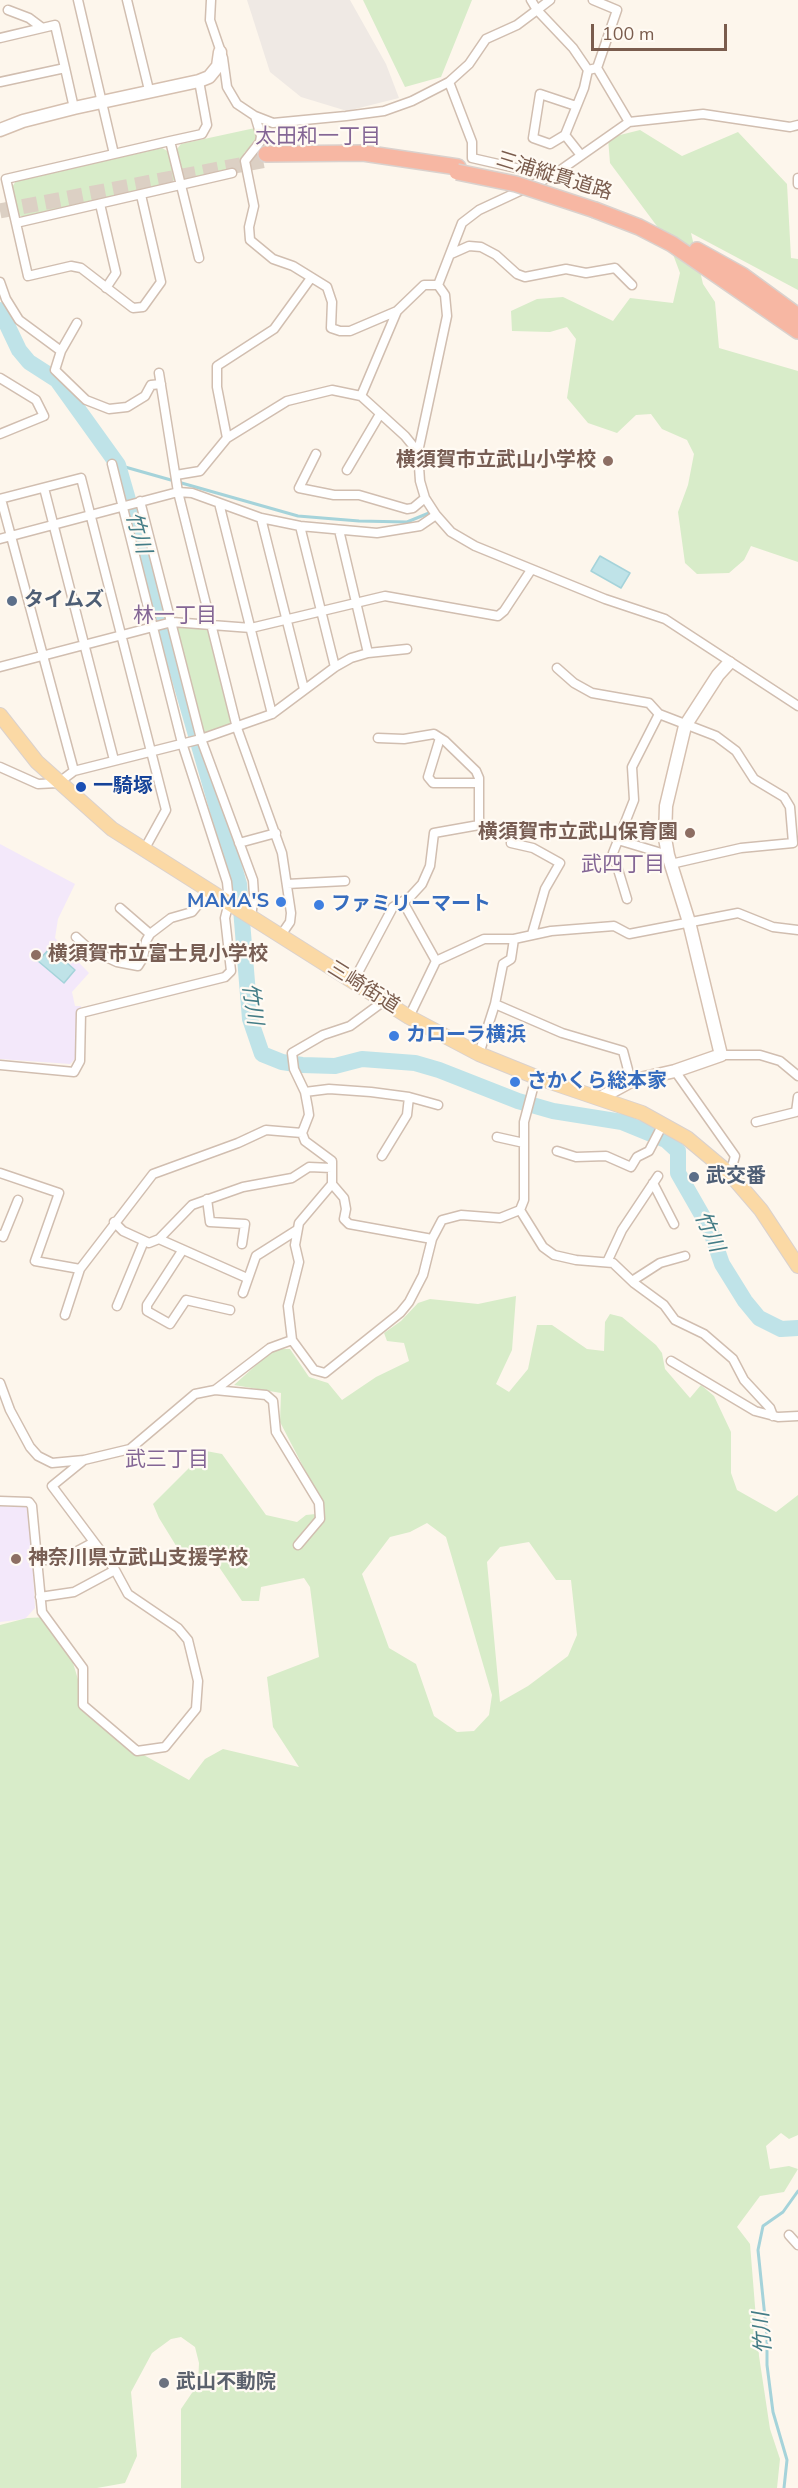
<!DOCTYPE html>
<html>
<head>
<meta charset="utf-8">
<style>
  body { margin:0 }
  #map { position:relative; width:798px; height:2488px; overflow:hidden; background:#fdf6ec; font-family:"Nunito Sans",sans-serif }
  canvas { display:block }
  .scale { position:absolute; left:591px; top:24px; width:136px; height:27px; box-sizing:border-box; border:3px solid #7a5c4d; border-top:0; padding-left:8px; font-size:18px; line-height:21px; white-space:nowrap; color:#7a5c4d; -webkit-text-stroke:4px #fffaf3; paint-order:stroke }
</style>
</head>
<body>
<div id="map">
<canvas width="798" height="2488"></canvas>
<div class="scale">100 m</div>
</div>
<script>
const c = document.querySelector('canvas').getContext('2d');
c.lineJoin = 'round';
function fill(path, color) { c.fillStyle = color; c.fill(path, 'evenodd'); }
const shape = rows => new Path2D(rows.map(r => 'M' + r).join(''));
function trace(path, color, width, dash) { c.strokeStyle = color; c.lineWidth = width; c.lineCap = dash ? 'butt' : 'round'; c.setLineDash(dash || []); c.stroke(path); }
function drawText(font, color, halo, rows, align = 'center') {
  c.font = font + ' "Nunito Sans","Noto Sans JP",sans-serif'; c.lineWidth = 4.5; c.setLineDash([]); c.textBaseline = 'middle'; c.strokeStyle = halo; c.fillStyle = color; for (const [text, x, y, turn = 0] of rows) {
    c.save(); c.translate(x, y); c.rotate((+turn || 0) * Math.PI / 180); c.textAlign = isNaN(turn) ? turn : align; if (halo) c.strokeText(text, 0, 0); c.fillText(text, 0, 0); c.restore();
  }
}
fill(shape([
  [247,0,350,0,386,64,399,98,347,111,301,97,270,72]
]), '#efe9e4');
fill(shape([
  [0,844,75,884,58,919,55,938,89,973,72,992,75,1006,81,1006,75,1059,70,1064,0,1059],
  [0,1503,25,1504,30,1510,35,1608,25,1619,0,1622]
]), '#f3e8fa');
fill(shape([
  [363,0,472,0,441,77,405,87],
  [255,128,258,139,244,153,242,168,189,179,184,177,177,149,181,144],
  [640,130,682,156,738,132,787,184,791,258,798,259,798,290,691,233,703,284,715,302,719,348,798,371,798,562,751,546,744,560,729,573,697,574,685,563,678,512,688,485,694,454,687,440,662,429,651,414,636,415,617,433,588,423,567,398,576,339,567,327,550,332,512,331,511,311,537,299,563,297,613,321,630,298,673,303,680,273,668,241,610,163,608,138],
  [162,148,169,152,175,179,171,183,24,217,18,215,12,187,16,181],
  [172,622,211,625,237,728,201,739],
  [516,1296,512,1350,496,1384,509,1392,528,1369,537,1325,552,1325,587,1349,604,1351,605,1322,610,1314,622,1317,656,1345,662,1353,665,1369,690,1398,701,1385,714,1396,731,1432,731,1473,737,1490,776,1512,798,1495,798,2135,789,2139,781,2133,766,2146,770,2169,789,2166,798,2169,784,2192,760,2196,737,2227,750,2244,759,2356,770,2429,780,2459,777,2488,181,2488,181,2409,198,2384,199,2363,195,2347,181,2337,171,2339,152,2353,131,2392,137,2456,125,2483,97,2488,0,2488,0,1625,27,1618,50,1617,68,1646,88,1713,122,1743,189,1780,205,1759,223,1749,299,1767,273,1727,267,1677,319,1657,310,1587,304,1578,261,1587,259,1601,242,1601,219,1567,190,1549,183,1557,159,1518,153,1504,206,1451,222,1454,266,1515,297,1522,306,1515,316,1514,323,1505,280,1422,281,1393,234,1385,274,1349,290,1349,309,1377,328,1383,342,1400,376,1377,409,1361,404,1343,387,1341,384,1333,401,1321,418,1303,430,1299,478,1304],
  [427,1523,446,1537,492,1695,489,1715,474,1731,457,1732,434,1716,416,1664,389,1648,362,1574,390,1537,410,1532],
  [529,1542,556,1580,571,1580,577,1635,568,1656,528,1686,500,1702,487,1562,500,1547]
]), '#d8ecc9');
const water = shape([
  [600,556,630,573,621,588,591,571,600,556],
  [50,948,75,970,64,983,38,961,50,948]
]);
fill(water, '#bfe3e8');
trace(water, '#a5d3da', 1.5);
trace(shape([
  [118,465,298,516,359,521,407,522,429,513],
  [784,2488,787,2460,773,2412,767,2365,767,2337,758,2250,763,2226,783,2212,798,2191]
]), '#a5d3da', 3);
trace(shape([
  [0,310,19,350,29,362,57,380,118,465,239,884,250,1019,262,1054,282,1062,302,1065,335,1066,362,1059,415,1063,439,1070,518,1101,553,1111,622,1122,666,1140,678,1151,678,1173,710,1229,722,1264,745,1301,759,1318,781,1329,798,1328]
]), '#bfe3e8', 16);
trace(shape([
  [0,211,266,160]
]), '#dcd0c4', 15, [15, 8]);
const street = shape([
  [78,0,114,154,6,179,16,223,232,173],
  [127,0,149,90],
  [211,0,210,20,223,58,227,87,237,104,255,116,261,136,260,142,245,161,254,206,249,227,250,240,273,259,293,266,327,287,332,302,331,328,340,331,350,331,397,311,424,285,438,285,462,223,479,210,552,176,629,122,703,114,790,127,798,125],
  [531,0,537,10,550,0],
  [593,0,617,10,597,68],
  [8,10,29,18,41,27],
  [0,38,55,25,65,68],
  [199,81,207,125,202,134,170,141,199,258],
  [0,82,65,68,74,108],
  [449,82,472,142,472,158,551,176],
  [576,106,540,94,533,138,550,144,565,135,584,88,588,70],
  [255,116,273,123,346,116,384,111,412,101,449,82,469,64,486,39,517,25,537,10,573,48,588,70,597,68,629,122],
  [565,135,580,154],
  [114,154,170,141],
  [798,178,798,184],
  [100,204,116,273,106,288],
  [16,223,28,276,71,266,81,268,133,308,143,307,161,282,141,195],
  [451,254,469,246,481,247,496,255,517,274,525,277,566,269,586,273,615,268,632,285],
  [0,282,6,299,19,320,61,351,77,323],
  [438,285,445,295,447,316,418,452,420,481,425,498,436,515,451,532,475,546,605,599,665,619,798,706],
  [61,351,55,370,86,400,109,409,127,407,145,396,151,385,161,384],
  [159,373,178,492,237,728,282,853,291,913,290,922,281,935],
  [0,378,36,400,44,416,0,434],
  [361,396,397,311],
  [227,438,287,401,332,390,361,396,405,436,418,452],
  [316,454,299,488,334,495,359,495,407,509,413,508,425,498],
  [347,470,380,414],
  [176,475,200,471,227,438,217,387,217,366,274,329,311,278],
  [44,488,114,760],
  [0,499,81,478,166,810,144,850],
  [1,499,74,771],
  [140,501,201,739,253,880,254,895,251,917],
  [219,503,272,714],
  [261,518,304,689],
  [300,526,335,667],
  [339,530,368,653,407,649],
  [0,539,178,492,192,493,261,518,300,526,377,533,420,526,436,515],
  [0,667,172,622,251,628,385,596,498,616,504,611,531,570],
  [557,668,574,683,592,693,649,703,659,714,716,736,736,751,754,779,784,797,790,807,793,843,741,848,671,864],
  [440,738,428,777,433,783,479,783],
  [0,767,38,784,58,783,74,771,201,739,272,714,335,667,351,658,368,653],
  [618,840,668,855],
  [239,843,276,833],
  [511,843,533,848,560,863,545,889,532,934],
  [287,884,345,881],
  [627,899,613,853,634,800,632,767,659,714],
  [403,902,436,961],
  [120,908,150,934],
  [76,937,89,949,117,962,138,966,143,958,146,941,150,934,171,918,192,912,210,890],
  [514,939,511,959,503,964,495,1004,562,1033,623,1051,631,1081],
  [353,982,393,907,410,897,422,884,430,866,434,833,479,825,479,778,476,771,445,741,434,734,404,739,378,738],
  [409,1017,436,961,484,939,514,939,551,931,614,926,629,934,738,913,773,927,798,930],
  [479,1054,495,1004],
  [721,1055,760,1055,780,1061,798,1076],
  [0,1065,74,1072,80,1061,81,1013,225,977,231,971,225,918,229,902,227,882,182,743,112,464],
  [675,1071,735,1156,730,1174],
  [305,1092,329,1089,371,1092,409,1097,438,1105],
  [756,1122,796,1112,798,1097],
  [302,1133,305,1141,332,1161,332,1184,344,1198,346,1209,344,1219,349,1224,432,1239],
  [497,1137,524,1143],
  [557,1151,576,1157,606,1156,631,1167,637,1157,649,1151,663,1124],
  [382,1156,407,1115,409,1097],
  [0,1173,59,1193,35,1261,80,1269],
  [653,1183,674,1224],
  [332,1184,299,1223,295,1245,299,1262,288,1306,292,1340,314,1370,325,1373,400,1313,409,1302,423,1275,432,1239,442,1220,461,1215,500,1218,520,1210,524,1200,524,1122,536,1077],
  [207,1199,210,1222,245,1224,242,1244],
  [520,1210,543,1247,554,1255,576,1260,613,1263,634,1283,664,1305,675,1320,704,1334,733,1359,744,1380,770,1408,773,1416],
  [114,1222,123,1231,149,1243,159,1239,192,1205,243,1187,292,1178,309,1167,332,1168],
  [0,1235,3,1237,18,1200],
  [159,1239,247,1278],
  [182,1251,147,1305,147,1311,170,1324,186,1300,230,1310],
  [608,1260,622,1230,658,1176],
  [632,1281,660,1263,685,1256],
  [243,1293,256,1256,297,1230],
  [117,1306,144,1241],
  [65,1315,80,1269,153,1174,238,1143,266,1130,302,1133,309,1115,308,1108,305,1092,294,1069,292,1053,323,1035,350,1026,384,1001],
  [671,1361,755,1411,778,1417,798,1416],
  [0,1383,10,1410,30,1447,38,1456,52,1463,84,1460,130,1449,195,1394,215,1390,270,1348,292,1340],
  [215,1390,266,1395,273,1401,276,1432,319,1503,320,1519,298,1545],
  [0,1501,29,1502,32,1506,42,1612,83,1668,83,1705,137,1751,165,1747,196,1709,198,1681,188,1640,178,1628,128,1594,115,1570,52,1486,84,1460],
  [38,1561,66,1557,94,1542],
  [40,1597,74,1592,115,1570],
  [789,2235,798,2245]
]);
const secondary = shape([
  [0,130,23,121,74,108,199,81,209,77,218,66,220,52],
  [600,1098,631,1081,675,1071,721,1055,689,922,668,855,665,838,666,806,685,726,718,675,729,663]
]);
const primary = shape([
  [0,715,37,762,112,829,409,1017,479,1054,536,1077,642,1113,687,1138,730,1174,761,1210,798,1266]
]);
const highway = shape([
  [266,154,363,153,458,167],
  [595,210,639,227,672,244,798,331],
  [697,250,742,275,798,316]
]);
trace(street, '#d1beb0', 11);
trace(secondary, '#d6c0b0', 15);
trace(primary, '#dad1cd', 16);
trace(highway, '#dad1cd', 18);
trace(street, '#fff', 8);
trace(secondary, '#fff', 12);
trace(primary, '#fbd9a5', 14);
trace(highway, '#f7b7a3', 15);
const highwayBridge = shape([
  [457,172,516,184,595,210]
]);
trace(highwayBridge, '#dad1cd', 18, []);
trace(highwayBridge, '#f7b7a3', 15);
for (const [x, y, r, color] of [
  [608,461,6,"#8d6e63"],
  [12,601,6,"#5c6f8a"],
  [81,787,6,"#1a4fb4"],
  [690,833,6,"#8d6e63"],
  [281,902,6,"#3f7fe0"],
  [319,905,6,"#3f7fe0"],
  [36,955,6,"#8d6e63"],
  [394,1036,6,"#3f7fe0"],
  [515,1082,6,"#3f7fe0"],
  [694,1177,6,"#5c6f8a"],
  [16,1559,6,"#8d6e63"],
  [164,2383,6,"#6b7280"]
]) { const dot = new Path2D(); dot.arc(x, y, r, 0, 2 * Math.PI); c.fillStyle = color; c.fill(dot); trace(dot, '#fffaf3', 2); }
drawText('20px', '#7a5c4d', '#fffaf3', [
  ["三浦縦貫道路",554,177,17],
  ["三崎街道",363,988,32]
]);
drawText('bold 20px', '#785e54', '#fffaf3', [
  ["横須賀市立武山小学校",596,461],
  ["横須賀市立武山保育園",678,833],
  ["横須賀市立富士見小学校",48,955,"left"],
  ["神奈川県立武山支援学校",28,1559,"left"]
], 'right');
drawText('bold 20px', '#4e5e75', '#fffaf3', [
  ["タイムズ",24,601],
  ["武交番",706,1177]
], 'left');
drawText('bold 20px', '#164399', '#fffaf3', [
  ["一騎塚",93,787]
], 'left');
drawText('bold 20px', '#366cbe', '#fffaf3', [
  ["MAMA'S",269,902,"right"],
  ["ファミリーマート",331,905],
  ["カローラ横浜",406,1036],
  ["さかくら総本家",527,1082]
], 'left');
drawText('bold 20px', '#5b616d', '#fffaf3', [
  ["武山不動院",176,2383]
], 'left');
drawText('21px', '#846695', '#fffaf3', [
  ["太田和一丁目",318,138],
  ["林一丁目",175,617],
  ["武四丁目",623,866],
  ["武三丁目",167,1461]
]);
drawText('italic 21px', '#437c86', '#fffaf3', [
  ["竹川",137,533,74],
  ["竹川",251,1004,82],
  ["竹川",708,1232,66],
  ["竹川",764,2333,-94]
]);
</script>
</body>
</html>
